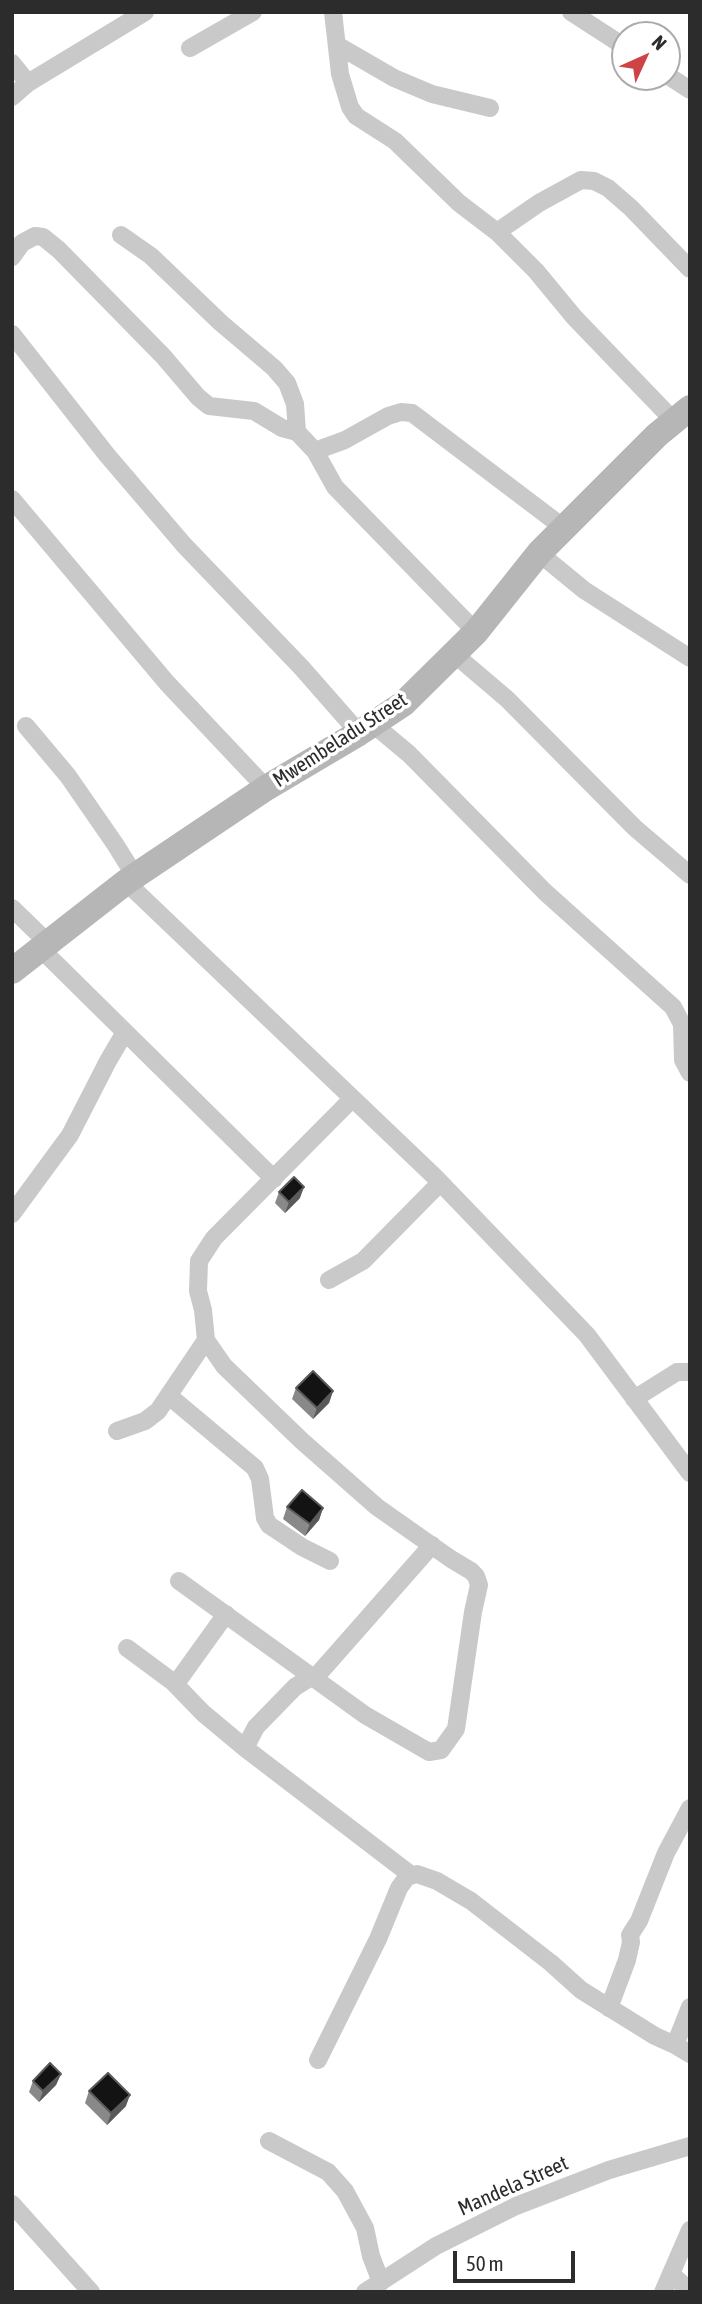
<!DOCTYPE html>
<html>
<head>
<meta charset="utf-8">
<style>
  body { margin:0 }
  #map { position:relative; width:702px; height:2304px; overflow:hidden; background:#fff; font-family:"Asap Condensed",sans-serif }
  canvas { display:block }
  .frame { position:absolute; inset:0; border:14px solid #2c2c2c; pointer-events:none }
  .north { position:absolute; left:611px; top:21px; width:70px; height:70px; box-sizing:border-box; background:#fff; border:2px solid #ababab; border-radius:50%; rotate:45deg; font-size:19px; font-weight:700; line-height:28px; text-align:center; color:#2c2c2c }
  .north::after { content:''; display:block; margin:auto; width:24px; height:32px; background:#ce4344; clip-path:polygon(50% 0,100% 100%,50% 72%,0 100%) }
  .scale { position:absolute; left:453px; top:2251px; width:122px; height:32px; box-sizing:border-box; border:4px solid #2c2c2c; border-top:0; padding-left:9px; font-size:21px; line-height:24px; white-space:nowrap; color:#2c2c2c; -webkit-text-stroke:5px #fff; paint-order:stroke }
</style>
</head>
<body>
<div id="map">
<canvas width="702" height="2304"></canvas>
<div class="frame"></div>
<div class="north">N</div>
<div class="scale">50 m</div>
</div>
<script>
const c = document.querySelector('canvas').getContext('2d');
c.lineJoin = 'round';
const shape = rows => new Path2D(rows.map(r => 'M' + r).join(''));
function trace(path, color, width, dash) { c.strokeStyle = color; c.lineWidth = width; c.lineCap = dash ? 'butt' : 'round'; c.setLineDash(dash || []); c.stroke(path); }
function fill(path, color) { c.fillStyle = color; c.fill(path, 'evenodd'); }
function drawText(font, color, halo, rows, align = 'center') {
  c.font = font + ' "Asap Condensed",sans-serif'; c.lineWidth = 7; c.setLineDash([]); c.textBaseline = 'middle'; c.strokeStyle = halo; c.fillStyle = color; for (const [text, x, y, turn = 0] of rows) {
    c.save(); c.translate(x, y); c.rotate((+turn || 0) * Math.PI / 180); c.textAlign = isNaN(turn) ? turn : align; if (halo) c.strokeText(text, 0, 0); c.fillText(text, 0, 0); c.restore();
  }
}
trace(shape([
  [333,12,340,74,350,107,356,116,395,141,459,203,497,232,536,271,574,317,674,421],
  [571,12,625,47],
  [337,45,394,78,432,94,490,108],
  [190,48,253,12],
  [12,63,28,83],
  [667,75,690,90],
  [12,97,28,83,145,12],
  [497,232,539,203,581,180,594,181,608,188,631,208,690,269],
  [121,235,151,256,221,323,274,368,287,383,295,404,297,432],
  [12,257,22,243,35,236,43,237,59,250,113,305,163,356,198,397,209,406,254,411,282,428,297,432,315,451,335,487,476,632],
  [12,334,107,455,184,545,301,667,359,733],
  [315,451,345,440,388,416,401,412,412,413,564,528],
  [12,499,167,683,266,788],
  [539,553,584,590,690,658],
  [453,653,507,699,635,828,690,875],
  [373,724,409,754,545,892,673,1007,682,1024,683,1060,690,1073],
  [26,726,68,776,115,844,135,876],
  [126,882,435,1177,587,1335,690,1473],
  [12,908,48,943],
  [41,949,274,1179],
  [12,1214,70,1135,108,1061,125,1032],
  [329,1280,363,1261,440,1183],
  [169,1396,255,1468,260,1479,265,1518,269,1525,302,1547,330,1561],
  [634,1399,677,1372,690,1372],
  [117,1431,145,1421,158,1411,206,1340],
  [179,1581,365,1715,429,1752,441,1750,456,1729,473,1612,479,1585,476,1576,471,1571,451,1559,377,1507,302,1441,224,1366,206,1340,203,1310,198,1291,199,1261,214,1238,352,1099],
  [127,1648,173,1682,180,1678,226,1614],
  [314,1679,432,1545],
  [173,1682,203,1713,245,1748,411,1875],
  [245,1748,256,1727,295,1687,311,1677],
  [609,2008,627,1960,631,1942,630,1935,639,1921,666,1853,690,1808],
  [675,2045,690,2007],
  [318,2060,378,1939,399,1888,407,1877,417,1874,437,1881,471,1901,551,1963,581,1990,655,2036,675,2045,690,2054],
  [269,2141,328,2172,345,2191,365,2228,371,2256,381,2282],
  [12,2204,91,2292],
  [671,2274,690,2291],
  [365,2292,436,2246,516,2206,609,2170,690,2146],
  [663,2292,690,2230]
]), '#c9c9c9', 18);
trace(shape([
  [12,971,126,882,266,788,359,733,403,704,476,632,539,553,657,435,690,408]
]), '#b6b6b6', 26);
fill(shape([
  [279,1192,300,1198,285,1213,275,1203],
  [296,1388,333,1391,329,1403,313,1419,292,1399],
  [287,1507,323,1508,319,1520,305,1536,283,1519],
  [61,2074,56,2085,39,2102,29,2092,33,2081],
  [89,2091,126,2106,107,2125,85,2103]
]), '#898989');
fill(shape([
  [304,1187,300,1198,285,1213,289,1202],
  [333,1391,329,1403,313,1419,317,1408],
  [323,1508,319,1520,305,1536,310,1524],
  [61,2074,56,2085,39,2102,43,2091],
  [130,2095,126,2106,107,2125,111,2113]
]), '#5a5a5a');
const building = shape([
  [294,1177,304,1187,289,1202,279,1192,294,1177],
  [313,1371,333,1391,317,1408,296,1388,313,1371],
  [302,1490,323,1508,310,1524,287,1507,302,1490],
  [50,2063,61,2074,43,2091,33,2081,50,2063],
  [108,2073,130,2095,111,2113,89,2091,108,2073]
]);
fill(building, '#131313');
trace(building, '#5a5a5a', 2);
drawText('21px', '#2c2c2c', '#fff', [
  ["Mwembeladu Street",340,740,-33],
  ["Mandela Street",513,2186,-24]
]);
</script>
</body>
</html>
